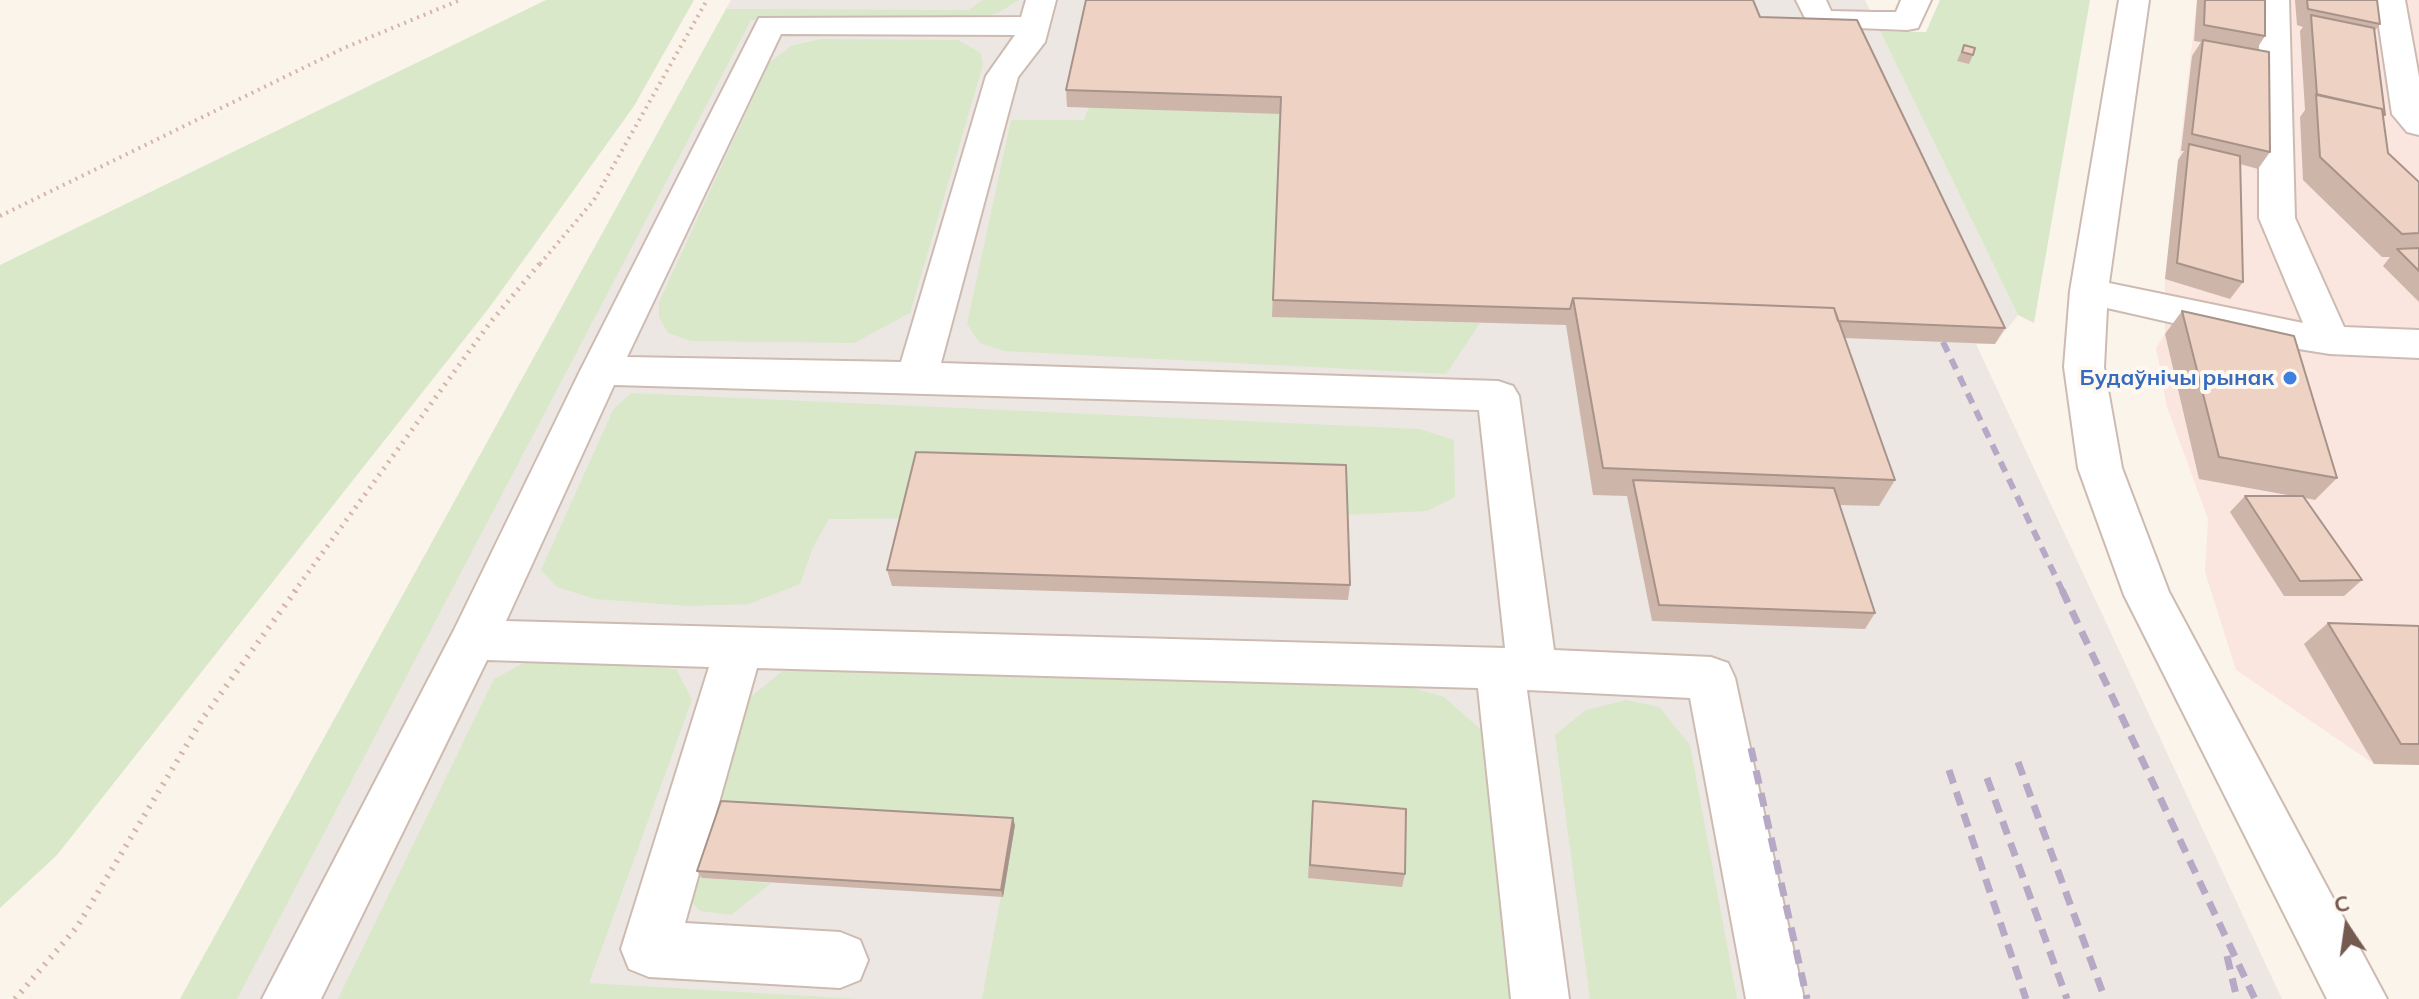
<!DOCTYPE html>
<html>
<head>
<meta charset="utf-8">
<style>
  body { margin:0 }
  #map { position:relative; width:2419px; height:999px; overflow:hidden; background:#fbf4eb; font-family:Mulish,sans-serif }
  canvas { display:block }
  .north { position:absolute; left:2307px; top:887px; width:80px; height:80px; -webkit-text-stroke:6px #fef8f1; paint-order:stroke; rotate:347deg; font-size:22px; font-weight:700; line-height:32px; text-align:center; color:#745a4f }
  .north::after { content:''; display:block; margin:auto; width:28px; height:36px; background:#745a4f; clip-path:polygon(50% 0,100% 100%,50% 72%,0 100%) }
</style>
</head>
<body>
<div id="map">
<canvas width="2419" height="999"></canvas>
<div class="north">С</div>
</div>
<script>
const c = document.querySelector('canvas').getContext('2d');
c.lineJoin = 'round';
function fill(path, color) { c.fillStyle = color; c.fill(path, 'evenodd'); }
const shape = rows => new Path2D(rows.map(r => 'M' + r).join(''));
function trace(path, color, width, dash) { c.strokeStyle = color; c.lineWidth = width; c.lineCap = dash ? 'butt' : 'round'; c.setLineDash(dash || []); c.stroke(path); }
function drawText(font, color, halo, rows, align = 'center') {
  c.font = font + ' Mulish,sans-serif'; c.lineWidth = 8; c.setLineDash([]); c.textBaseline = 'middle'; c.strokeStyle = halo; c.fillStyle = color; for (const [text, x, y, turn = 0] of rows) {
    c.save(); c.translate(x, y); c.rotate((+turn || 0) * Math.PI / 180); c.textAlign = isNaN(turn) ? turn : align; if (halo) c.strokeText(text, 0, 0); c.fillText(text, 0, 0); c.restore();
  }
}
fill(shape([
  [2197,0,2419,0,2419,765,2374,764,2236,670,2205,572,2208,519,2167,407,2156,348,2165,334,2165,279]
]), '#fae6df');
fill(shape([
  [731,0,1865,0,2018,315,1995,344,1976,344,2282,999,180,999]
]), '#ede7e3');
fill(shape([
  [546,0,694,0,634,106,489,308,57,855,0,908,0,265],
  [983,0,1019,0,998,13,975,19,751,20,237,999,180,999,726,9,969,10],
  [1940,0,2090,0,2034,323,2018,315,1880,31,1926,32],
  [821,39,958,40,981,53,983,65,910,313,854,343,691,341,668,333,659,317,659,302,769,63,791,46],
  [1089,107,1280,114,1273,317,1480,323,1446,374,1004,351,980,343,967,324,1011,120,1084,120],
  [631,393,1419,429,1454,440,1455,497,1427,511,1345,515,829,519,813,547,800,584,749,604,689,606,595,599,557,587,541,570,613,410],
  [529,660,676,669,692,700,589,983,859,999,338,999,494,679],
  [821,669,1407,686,1444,697,1488,736,1510,999,982,999,1014,825,702,878,771,883,731,915,700,911,683,894,748,699,784,670],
  [1626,700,1659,707,1690,745,1737,999,1590,999,1555,735,1586,710]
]), '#d8e8c9');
const minor = shape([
  [1026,0,1056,0,1045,42,1018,77,941,363,1498,381,1513,386,1519,396,1554,650,1711,657,1728,663,1735,678,1804,999,1746,999,1690,698,1527,690,1569,999,1511,999,1478,688,757,668,685,923,840,932,860,940,868,960,860,980,840,988,649,977,629,969,621,949,709,667,487,660,321,999,262,999,454,630,580,371,759,18,1021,17,1026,0],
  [781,34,1015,35,986,76,901,362,627,357,781,34],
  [614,385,1479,410,1505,648,506,621,614,385],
  [1796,0,1826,0,1831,11,1875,12,1896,12,1901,0,1931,0,1918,28,1907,30,1809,26,1796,0],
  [2119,0,2149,0,2109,283,2303,323,2259,218,2259,0,2289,0,2295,218,2344,327,2419,330,2419,358,2330,354,2261,343,2107,308,2104,367,2122,468,2169,592,2387,999,2327,999,2124,595,2078,468,2064,367,2070,291,2119,0],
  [2375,0,2405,0,2419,77,2419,135,2407,132,2392,114,2375,0]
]);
trace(minor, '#cdbbb1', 4);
trace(shape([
  [0,216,344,48,460,0],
  [540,264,594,200,707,0]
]), '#d4b5a7', 4, [2, 5]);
trace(shape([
  [294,592,489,324,541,262]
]), '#d4b5a7', 5, [2, 6]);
trace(shape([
  [15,999,77,927,203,718,296,590]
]), '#d4b5a7', 6, [2, 7]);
fill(minor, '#fff');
trace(shape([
  [1943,342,2063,592]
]), '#b6a9c5', 6, [11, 8]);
trace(shape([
  [2062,590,2255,999],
  [1751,748,1807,999],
  [2018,762,2105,999],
  [1949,770,2026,999],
  [1987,778,2067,999],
  [2227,956,2237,999]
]), '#b6a9c5', 7, [14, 9]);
fill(shape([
  [2197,0,2265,0,2265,36,2256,50,2270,152,2258,169,2240,164,2243,282,2230,299,2165,279,2178,160,2184,151,2181,151,2192,56,2201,42,2194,41],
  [2295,0,2377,0,2380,24,2374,32,2385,115,2383,116,2388,153,2419,182,2419,302,2383,266,2390,257,2382,257,2303,180,2300,117,2305,110,2300,31,2303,27,2297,25],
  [1760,17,2005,328,1995,344,1844,338,1895,480,1879,506,1839,505,1875,613,1865,629,1652,621,1627,496,1593,495,1566,325,1272,317,1280,114,1067,107,1066,90],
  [1964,45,1973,55,1969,64,1957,61],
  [2182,311,2337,478,2315,500,2305,498,2362,580,2344,596,2284,596,2230,512,2245,496,2293,496,2199,479,2165,334],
  [887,570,1350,585,1348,600,892,586],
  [2328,623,2419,626,2419,765,2374,764,2304,644],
  [1313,801,1405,874,1402,887,1308,878],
  [1015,825,1003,897,702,878,697,871]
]), '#cdb5a9');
fill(shape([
  [1013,818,1015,825,1003,897,1001,890]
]), '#a79389');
const building = shape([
  [1086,0,1753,0,1760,17,1857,20,2005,328,1838,321,1834,308,1573,298,1570,309,1273,300,1281,97,1066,90,1086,0],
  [2205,0,2265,0,2265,36,2204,25,2205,0],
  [2307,0,2377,0,2380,24,2308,9,2307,0],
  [2311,15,2374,28,2385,115,2383,114,2382,109,2317,95,2311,15],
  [2203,40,2269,52,2270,152,2192,134,2203,40],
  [1964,45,1975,48,1973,55,1962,52,1964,45],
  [2316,94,2382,109,2388,153,2419,182,2419,233,2402,234,2320,157,2316,94],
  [2189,144,2240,156,2243,282,2177,263,2189,144],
  [2419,248,2419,271,2397,249,2419,248],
  [1573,298,1834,308,1895,480,1603,468,1573,298],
  [2182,311,2294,336,2337,478,2219,457,2182,311],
  [916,452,1346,465,1350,585,887,570,916,452],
  [1633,480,1834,488,1875,613,1659,605,1633,480],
  [2245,496,2303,496,2362,580,2300,581,2245,496],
  [2328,623,2419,626,2419,744,2401,744,2328,623],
  [721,801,1013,818,1001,890,697,871,721,801],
  [1313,801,1406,809,1405,874,1310,865,1313,801]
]);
fill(building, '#eed2c4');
trace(building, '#a79389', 2);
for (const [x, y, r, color] of [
  [2290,378,8,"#3f7fe0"]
]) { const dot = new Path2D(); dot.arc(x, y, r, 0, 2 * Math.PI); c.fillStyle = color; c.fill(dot); trace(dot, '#fef8f1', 3); }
drawText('bold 22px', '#366cbe', '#fef8f1', [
  ["Будаўнічы рынак",2274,378]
], 'right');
</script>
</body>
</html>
